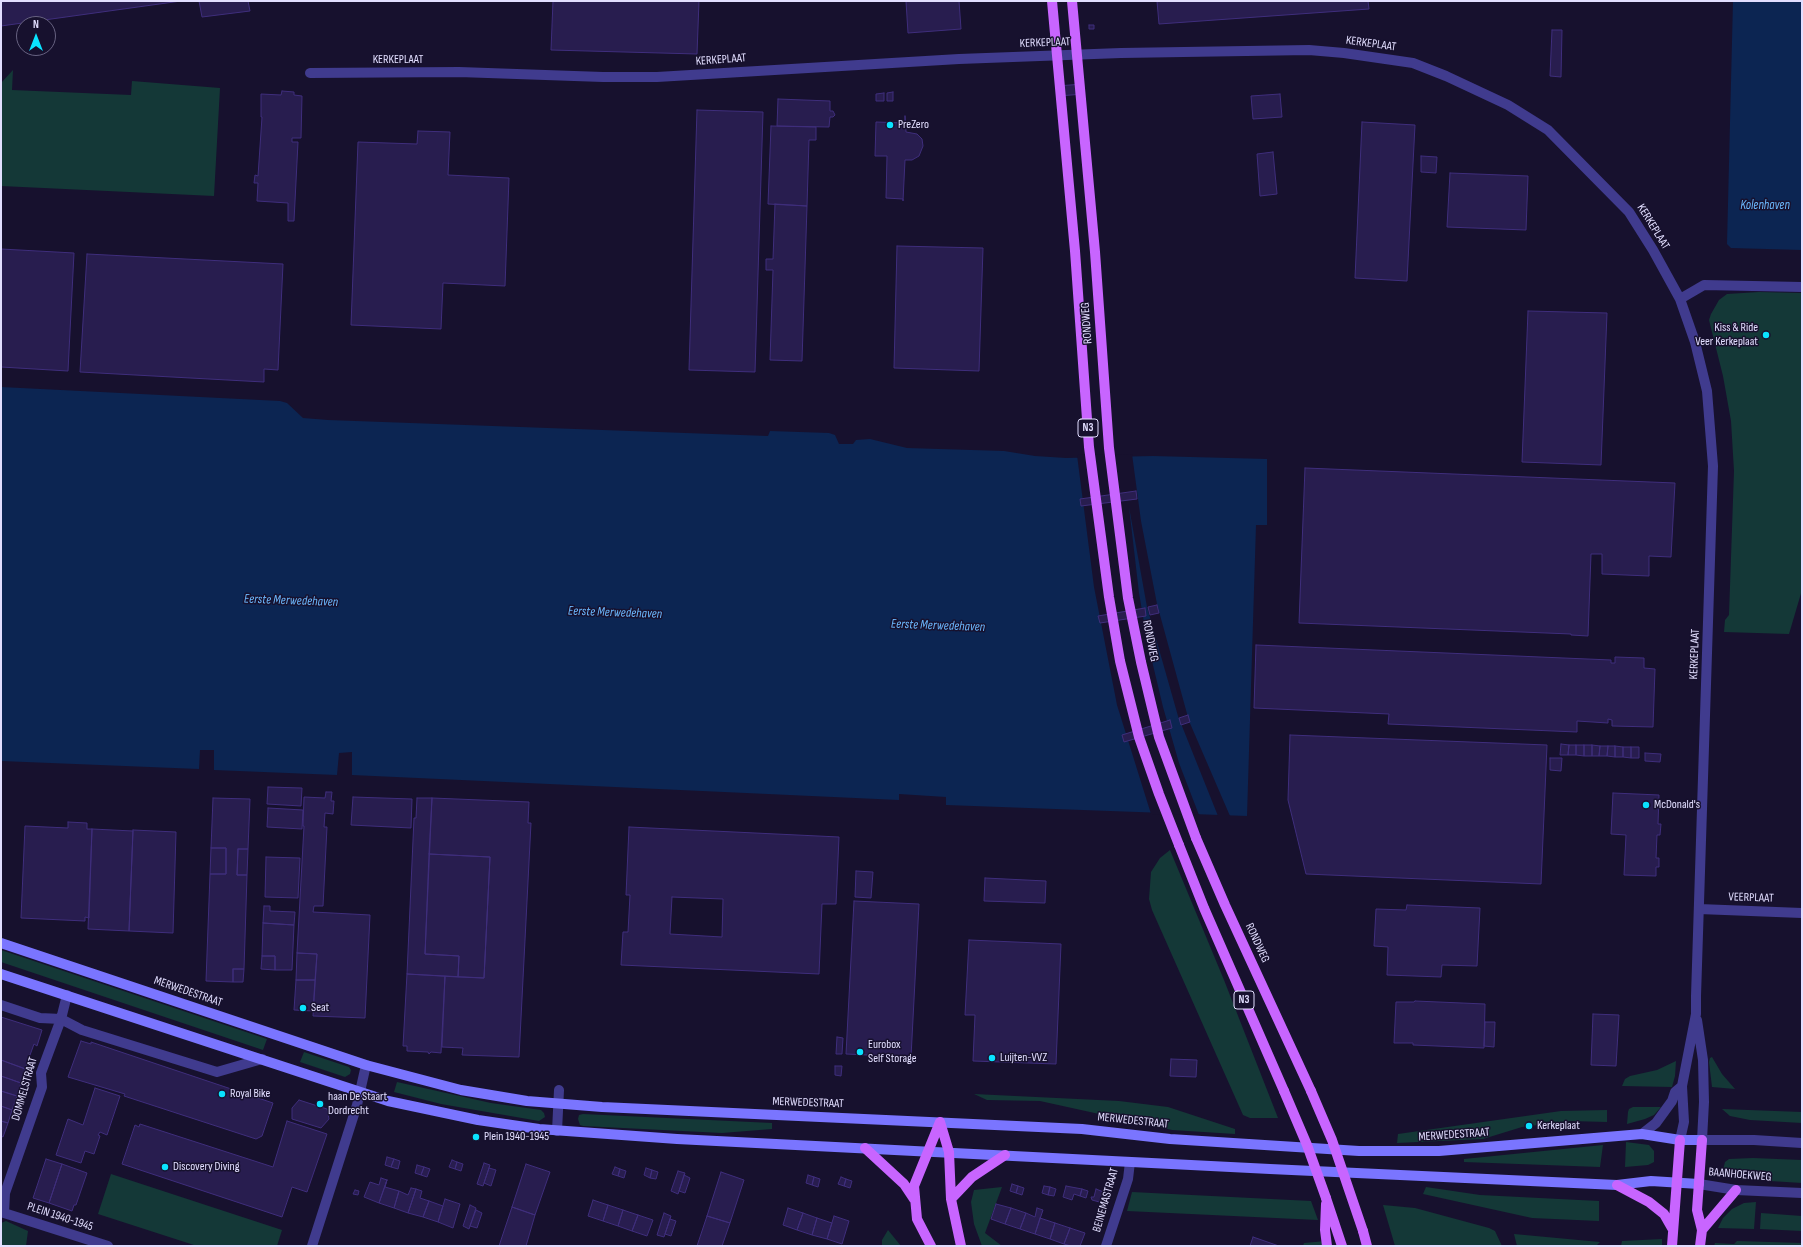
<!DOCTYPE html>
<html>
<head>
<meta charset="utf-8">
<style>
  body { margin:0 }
  #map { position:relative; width:1803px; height:1247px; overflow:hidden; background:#17112e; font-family:"Sofia Sans Condensed",sans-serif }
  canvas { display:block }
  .frame { position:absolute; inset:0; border:2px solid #e2deff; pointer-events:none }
  .north { position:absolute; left:16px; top:16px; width:40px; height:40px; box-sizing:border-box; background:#17112e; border:1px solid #686382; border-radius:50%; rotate:0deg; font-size:11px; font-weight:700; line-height:16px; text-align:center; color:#e2deff }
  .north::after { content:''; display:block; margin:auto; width:14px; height:18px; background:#0ae3ff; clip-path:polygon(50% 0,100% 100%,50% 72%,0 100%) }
</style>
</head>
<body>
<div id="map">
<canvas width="1803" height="1247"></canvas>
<div class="frame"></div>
<div class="north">N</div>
</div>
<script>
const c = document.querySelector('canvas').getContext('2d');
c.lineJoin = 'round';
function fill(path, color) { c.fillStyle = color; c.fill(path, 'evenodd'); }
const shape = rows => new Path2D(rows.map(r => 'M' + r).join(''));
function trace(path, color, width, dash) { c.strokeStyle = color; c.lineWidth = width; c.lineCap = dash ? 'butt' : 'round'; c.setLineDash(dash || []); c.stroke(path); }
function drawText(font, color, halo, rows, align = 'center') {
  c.font = font + ' "Sofia Sans Condensed",sans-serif'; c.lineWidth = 3; c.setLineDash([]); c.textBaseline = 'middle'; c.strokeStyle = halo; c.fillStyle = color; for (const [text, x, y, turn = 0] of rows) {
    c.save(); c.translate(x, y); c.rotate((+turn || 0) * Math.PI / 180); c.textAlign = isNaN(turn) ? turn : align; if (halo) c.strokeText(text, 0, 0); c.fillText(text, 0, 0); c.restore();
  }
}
fill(shape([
  [13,70,12,90,131,95,132,81,220,88,214,196,1,186,1,83],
  [1759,292,1802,293,1802,590,1789,634,1724,632,1725,620,1729,615,1734,471,1731,421,1723,376,1709,320,1711,314,1719,300,1727,294],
  [1170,850,1224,980,1278,1118,1250,1118,1243,1115,1152,910,1149,899,1151,872,1160,858],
  [1,950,267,1039,263,1050,1,962],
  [304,1052,349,1067,351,1070,350,1074,345,1077,300,1062],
  [1712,1057,1722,1074,1735,1089,1712,1087,1709,1062,1710,1058],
  [1676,1061,1675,1076,1672,1087,1622,1086,1625,1079,1630,1076,1657,1070],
  [397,1082,491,1103,541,1110,544,1113,545,1117,539,1121,441,1104,394,1092],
  [974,1094,1119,1101,1168,1107,1235,1129,1235,1134,1172,1130,1040,1101,987,1100],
  [1633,1107,1661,1107,1654,1115,1645,1119,1627,1124,1628,1112,1629,1109],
  [1722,1109,1802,1112,1802,1123,1750,1120,1730,1116],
  [1607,1110,1607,1122,1570,1121,1522,1127,1483,1139,1397,1143,1398,1134,1561,1111],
  [583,1114,772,1123,772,1129,722,1133,583,1126,580,1125,578,1119,579,1115],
  [1626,1142,1649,1145,1654,1151,1654,1162,1648,1165,1625,1167],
  [1603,1145,1600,1167,1464,1162,1464,1159],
  [1753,1158,1802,1160,1802,1183,1738,1179,1731,1178,1723,1170,1725,1162,1729,1159],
  [111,1174,282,1230,277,1246,197,1246,98,1214],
  [1002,1187,985,1233,1002,1246,982,1246,974,1224,971,1202,974,1190],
  [1426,1187,1480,1195,1599,1201,1599,1221,1532,1218,1423,1194],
  [1132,1192,1311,1201,1318,1220,1127,1211],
  [1756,1202,1754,1229,1718,1228,1723,1218,1732,1209,1744,1203],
  [1383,1205,1415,1208,1489,1228,1495,1231,1502,1246,1395,1246],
  [1761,1213,1802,1216,1802,1231,1760,1229],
  [6,1221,28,1231,26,1246,1,1246,1,1223],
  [888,1230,901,1246,882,1246,882,1240],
  [1514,1234,1600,1242,1596,1246,1517,1246],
  [1662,1239,1662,1246,1621,1246,1622,1241],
  [1326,1241,1326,1246,1303,1246,1304,1243],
  [1737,1241,1802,1243,1802,1246,1714,1246,1715,1243,1734,1244]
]), '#143837');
fill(shape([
  [1733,1,1802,1,1802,250,1731,248,1727,244],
  [1,387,280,401,287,403,303,418,328,420,768,436,770,431,829,433,835,435,839,444,853,444,856,440,870,439,907,448,1004,451,1035,456,1066,458,1153,456,1267,459,1267,525,1256,525,1247,816,946,805,946,797,899,794,899,800,352,775,352,752,339,753,337,775,214,770,214,750,200,750,199,769,1,761]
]), '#0c2552');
fill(shape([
  [1132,454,1141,521,1157,604,1189,721,1230,816,1218,816,1178,716,1147,607,1129,507,1139,593,1147,640,1163,707,1179,763,1199,815,1151,814,1117,705,1094,587,1077,455]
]), '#17112e');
const building = shape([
  [1,1,181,1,1,26,1,1],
  [199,1,248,1,250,11,202,17,199,1],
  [553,1,699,1,697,54,551,50,553,1],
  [906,1,959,1,961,29,908,33,906,1],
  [1157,1,1368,1,1369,9,1159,24,1157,1],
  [1089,25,1094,25,1094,29,1089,29,1089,25],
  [1552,30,1562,30,1561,77,1550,76,1552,30],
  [1083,84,1084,94,1058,96,1057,86,1083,84],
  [282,91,294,92,294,95,302,96,301,138,292,138,292,142,298,142,294,221,288,221,288,203,257,201,258,183,254,183,255,175,258,176,262,117,261,117,261,94,281,95,282,91],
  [893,92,893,101,887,101,887,93,893,92],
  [884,93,884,101,876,101,876,94,884,93],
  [1280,94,1282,117,1253,119,1251,96,1280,94],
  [778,99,830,101,830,111,833,111,835,115,833,117,830,117,829,127,777,126,778,99],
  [697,110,763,112,755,372,689,370,697,110],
  [905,116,906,132,917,134,922,139,923,146,919,156,912,160,905,160,903,201,903,199,886,198,887,156,875,156,876,122,905,123,905,116],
  [1362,122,1415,125,1407,281,1355,278,1362,122],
  [771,126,816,127,816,140,809,140,807,206,768,204,771,126],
  [418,131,450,132,448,175,509,178,505,286,443,283,441,329,351,325,358,142,417,144,418,131],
  [1273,152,1277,194,1260,196,1257,154,1273,152],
  [1421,156,1437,157,1436,173,1421,172,1421,156],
  [1450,173,1528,176,1526,230,1447,227,1450,173],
  [775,204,807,206,802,361,770,360,773,270,766,270,766,259,773,259,775,204],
  [897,246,983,248,979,371,894,368,897,246],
  [1,249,74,253,68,371,1,367,1,249],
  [87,254,283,264,278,370,264,369,264,382,80,372,87,254],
  [1528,311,1607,313,1601,465,1522,462,1528,311],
  [1305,468,1675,483,1671,557,1649,556,1649,576,1602,574,1602,554,1591,554,1588,636,1571,635,1571,634,1299,623,1305,468],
  [1136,491,1137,499,1081,506,1080,499,1136,491],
  [1157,605,1159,613,1150,615,1148,607,1157,605],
  [1145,608,1146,616,1100,623,1098,616,1145,608],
  [1256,645,1611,660,1611,663,1615,663,1615,657,1644,658,1644,668,1655,669,1653,727,1612,726,1612,720,1608,719,1608,723,1577,721,1577,732,1388,724,1389,714,1254,708,1256,645],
  [1188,715,1190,722,1181,725,1179,718,1188,715],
  [1170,720,1172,728,1124,742,1122,735,1170,720],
  [1290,735,1547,745,1541,884,1306,874,1288,800,1290,735],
  [1561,744,1569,745,1568,755,1560,755,1561,744],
  [1569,745,1576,745,1576,755,1568,755,1569,745],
  [1576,745,1584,745,1584,756,1576,755,1576,745],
  [1584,745,1592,745,1592,756,1584,756,1584,745],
  [1592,745,1600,746,1599,756,1592,756,1592,745],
  [1600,746,1608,746,1607,756,1599,756,1600,746],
  [1608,746,1615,746,1615,757,1607,756,1608,746],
  [1615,746,1623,747,1623,757,1615,757,1615,746],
  [1623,747,1631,747,1631,758,1623,757,1623,747],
  [1631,747,1639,747,1639,758,1631,758,1631,747],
  [1645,753,1661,754,1660,762,1645,761,1645,753],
  [1550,758,1562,758,1561,771,1550,770,1550,758],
  [268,787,302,788,301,806,267,804,268,787],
  [326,792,332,792,331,801,334,801,333,814,325,813,324,827,327,827,323,906,314,906,313,912,370,915,365,1018,313,1016,317,954,297,953,304,826,303,826,304,797,325,798,326,792],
  [1613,793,1659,795,1658,824,1661,824,1660,835,1657,835,1656,858,1659,858,1659,867,1656,867,1656,876,1624,875,1626,835,1611,834,1613,793],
  [353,797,412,799,411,828,351,825,353,797],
  [213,798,250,799,248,849,238,849,237,875,247,875,244,969,233,969,233,982,206,981,210,874,226,874,226,848,211,848,213,798],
  [417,798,432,798,425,954,459,956,458,977,407,974,414,818,416,818,417,798],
  [432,798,529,802,528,823,531,823,519,1057,462,1055,463,1048,442,1047,445,976,484,978,490,857,429,854,432,798],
  [268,808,303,810,302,829,267,827,268,808],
  [68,822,87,823,87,829,92,829,89,918,85,917,85,921,21,918,25,826,68,828,68,822],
  [629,827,839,837,836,904,822,904,819,974,621,965,623,932,628,932,630,895,626,895,629,827],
  [672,897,723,899,722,937,670,934,672,897],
  [92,829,133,831,129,931,88,929,92,829],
  [133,830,176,832,173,933,129,931,133,830],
  [211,848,226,848,226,874,210,874,211,848],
  [238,849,248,849,247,875,237,875,238,849],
  [429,854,490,857,484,978,458,977,459,956,425,954,429,854],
  [266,857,300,858,298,898,265,897,266,857],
  [856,871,873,872,871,898,855,897,856,871],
  [985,878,1046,881,1045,903,984,901,985,878],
  [854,901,919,904,911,1057,846,1054,854,901],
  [1407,905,1480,908,1477,966,1442,965,1441,977,1387,975,1388,947,1374,946,1376,909,1406,910,1407,905],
  [264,906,270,906,270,911,295,912,294,925,263,923,264,906],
  [263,923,294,925,292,970,275,970,275,956,262,956,263,923],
  [969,940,1061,944,1056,1064,973,1061,975,1015,965,1015,969,940],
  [297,953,317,954,315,980,296,980,297,953],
  [262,956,275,956,275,970,261,969,262,956],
  [233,969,244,969,243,982,233,982,233,969],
  [407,974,445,976,441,1053,431,1052,429,1054,428,1052,407,1051,407,1046,403,1046,407,974],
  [296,980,315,980,313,1011,294,1010,296,980],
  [1415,1001,1485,1004,1484,1048,1413,1045,1413,1043,1394,1043,1396,1002,1414,1002,1415,1001],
  [1593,1014,1619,1015,1616,1066,1591,1065,1593,1014],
  [1,1017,42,1030,37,1046,34,1044,25,1069,1,1060,1,1017],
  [1485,1022,1495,1022,1494,1047,1484,1046,1485,1022],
  [837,1037,843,1038,842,1054,836,1054,837,1037],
  [81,1041,91,1044,91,1042,273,1103,262,1136,256,1139,124,1096,125,1094,68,1077,81,1041],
  [1171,1059,1197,1060,1196,1077,1170,1076,1171,1059],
  [1,1060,26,1069,21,1083,1,1076,1,1060],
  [835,1066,842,1066,841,1076,835,1075,835,1066],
  [1,1076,21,1083,17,1096,1,1091,1,1076],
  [95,1088,120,1096,107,1135,100,1132,98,1135,100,1136,94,1154,85,1151,81,1163,56,1155,68,1119,83,1125,95,1088],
  [1,1091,17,1096,12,1110,1,1106,1,1091],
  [299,1100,327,1109,329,1119,321,1128,292,1119,292,1108,299,1100],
  [1,1106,12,1110,8,1123,1,1121,1,1106],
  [1,1121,8,1123,3,1137,1,1136,1,1121],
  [287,1121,327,1134,307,1192,292,1187,282,1217,122,1164,135,1125,139,1127,140,1124,273,1167,287,1121],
  [387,1157,394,1159,391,1167,385,1165,387,1157],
  [46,1159,62,1164,49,1203,33,1198,46,1159],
  [394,1159,400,1161,398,1169,391,1167,394,1159],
  [452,1160,457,1162,455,1169,449,1167,452,1160],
  [457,1162,463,1164,461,1171,455,1169,457,1162],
  [484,1163,490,1165,483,1186,477,1184,484,1163],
  [62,1164,87,1173,76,1205,74,1205,72,1211,49,1203,62,1164],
  [526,1164,550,1172,535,1215,512,1207,526,1164],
  [417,1165,424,1167,421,1175,415,1173,417,1165],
  [424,1167,430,1169,427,1177,421,1175,424,1167],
  [615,1167,620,1169,618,1176,612,1174,615,1167],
  [489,1168,496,1170,491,1186,484,1183,489,1168],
  [646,1168,652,1170,650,1178,644,1175,646,1168],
  [620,1169,626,1171,624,1178,618,1176,620,1169],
  [652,1170,658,1172,656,1179,650,1178,652,1170],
  [678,1171,685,1173,678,1194,671,1191,678,1171],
  [721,1172,744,1180,730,1223,707,1216,721,1172],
  [684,1175,690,1178,685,1193,679,1191,684,1175],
  [808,1175,814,1177,812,1185,806,1183,808,1175],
  [814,1177,820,1179,818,1187,812,1185,814,1177],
  [841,1177,846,1179,844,1186,838,1184,841,1177],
  [381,1178,387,1180,379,1203,364,1197,370,1182,379,1185,381,1178],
  [846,1179,852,1181,850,1188,844,1186,846,1179],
  [387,1180,385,1187,399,1191,394,1208,379,1203,387,1180],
  [1012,1184,1018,1186,1016,1193,1010,1191,1012,1184],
  [1018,1186,1024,1188,1022,1195,1016,1193,1018,1186],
  [1044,1186,1050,1187,1048,1195,1042,1193,1044,1186],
  [1066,1186,1082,1189,1080,1196,1074,1194,1072,1200,1063,1197,1066,1186],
  [1050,1187,1056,1189,1054,1196,1048,1195,1050,1187],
  [411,1188,416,1189,408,1213,394,1208,399,1191,408,1195,411,1188],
  [416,1189,422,1191,420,1198,429,1201,423,1217,408,1213,416,1189],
  [1082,1189,1088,1191,1086,1198,1080,1196,1082,1189],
  [1096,1189,1106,1193,1103,1203,1092,1200,1091,1197,1094,1197,1096,1189],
  [355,1190,359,1191,358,1195,353,1194,355,1190],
  [445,1199,460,1204,453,1228,438,1222,445,1199],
  [593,1200,608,1205,603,1221,588,1216,593,1200],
  [429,1201,443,1206,438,1222,423,1217,429,1201],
  [996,1204,1011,1208,1005,1224,991,1219,996,1204],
  [470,1205,476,1208,469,1229,463,1226,470,1205],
  [608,1205,623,1210,618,1226,603,1221,608,1205],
  [512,1207,535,1215,526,1246,499,1246,512,1207],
  [788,1208,803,1213,797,1230,783,1225,788,1208],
  [1011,1208,1026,1213,1020,1229,1005,1224,1011,1208],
  [1037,1208,1043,1210,1035,1234,1020,1229,1026,1213,1035,1217,1037,1208],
  [476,1210,482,1213,477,1228,470,1226,476,1210],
  [623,1210,638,1215,632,1231,618,1226,623,1210],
  [664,1213,671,1216,664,1237,657,1235,664,1213],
  [803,1213,817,1218,812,1235,797,1230,803,1213],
  [638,1215,653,1220,647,1236,632,1231,638,1215],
  [707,1216,730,1223,722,1246,697,1246,707,1216],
  [834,1216,849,1221,842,1244,827,1239,834,1216],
  [817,1218,832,1223,827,1239,812,1235,817,1218],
  [1040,1218,1055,1223,1050,1239,1035,1234,1040,1218],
  [670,1219,676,1221,671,1236,665,1234,670,1219],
  [1055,1223,1070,1228,1064,1244,1050,1239,1055,1223],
  [1070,1228,1085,1233,1080,1246,1071,1246,1064,1244,1070,1228],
  [1253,1237,1279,1246,1250,1246,1253,1237]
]);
fill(building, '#281d4f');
trace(building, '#3f2e7c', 1);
trace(shape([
  [310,73,459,72,603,77,657,77,959,59,1121,53,1309,50,1344,53,1413,63,1446,76,1508,105,1548,130,1629,212,1653,250,1680,299,1695,342,1707,391,1713,466,1696,996,1696,1014,1682,1086,1684,1122,1680,1140],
  [1680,299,1704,285,1802,287],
  [1699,909,1802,913],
  [67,995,61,1019,41,1073,42,1087,5,1193,4,1213,108,1246],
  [1,1005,40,1018,61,1019,82,1030,217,1072,262,1059],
  [1697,1020,1703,1060,1704,1102,1702,1140],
  [557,1131,559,1090],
  [1642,1134,1656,1123,1672,1101,1675,1092,1682,1086],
  [312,1246,357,1105,366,1065],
  [1106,1246,1128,1179,1130,1162]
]), '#403b8e', 10);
trace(shape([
  [1702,1140,1754,1140,1802,1143],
  [1699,1184,1736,1190,1802,1193]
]), '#403b8e', 10);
trace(shape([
  [1,943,366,1065,461,1090,527,1101,602,1107,1082,1129,1170,1139,1359,1151,1439,1151,1642,1134,1680,1140,1702,1140],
  [1,974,388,1101,478,1120,539,1129,677,1139,1270,1169,1617,1185,1651,1181,1699,1184]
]), '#7a75ff', 10);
trace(shape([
  [1196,838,1225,905,1311,1091],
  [1179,845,1204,908,1284,1091],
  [940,1122,949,1152,951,1199,961,1246],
  [865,1148,904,1184,914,1199],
  [1617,1185,1649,1202,1664,1214,1672,1228],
  [1326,1198,1342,1246],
  [951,1199,972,1177,1005,1155],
  [1326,1204,1325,1230,1327,1246],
  [1702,1230,1736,1190],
  [1363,1231,1367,1246],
  [931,1246,917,1219,914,1186,940,1122],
  [1672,1246,1680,1140],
  [1700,1246,1702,1230,1697,1210,1702,1140]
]), '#c865ff', 10);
trace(shape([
  [1052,1,1075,251,1089,447,1109,597,1120,661,1139,737,1159,794,1179,845],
  [1072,1,1095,252,1109,448,1128,598,1141,662,1159,737,1196,838],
  [1284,1091,1307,1145,1326,1198],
  [1311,1091,1332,1140,1363,1231]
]), '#c865ff', 10);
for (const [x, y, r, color] of [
  [890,125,4,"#0ae3ff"],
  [1766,335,4,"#0ae3ff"],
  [1646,805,4,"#0ae3ff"],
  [303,1008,4,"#0ae3ff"],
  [860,1052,4,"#0ae3ff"],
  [992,1058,4,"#0ae3ff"],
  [222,1094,4,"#0ae3ff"],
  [320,1104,4,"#0ae3ff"],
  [1529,1126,4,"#0ae3ff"],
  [476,1137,4,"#0ae3ff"],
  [165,1167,4,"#0ae3ff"]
]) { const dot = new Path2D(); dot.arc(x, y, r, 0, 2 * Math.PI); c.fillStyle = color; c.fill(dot); trace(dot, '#17112e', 1.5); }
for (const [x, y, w] of [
  [1088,428,20],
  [1244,1000,20]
]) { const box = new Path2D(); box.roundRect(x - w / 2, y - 9, w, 18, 3); c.fillStyle = '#17112e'; c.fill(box); trace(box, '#e2deff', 1); }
drawText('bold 11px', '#e2deff', null, [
  ["N3",1088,428],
  ["N3",1244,1000]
]);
drawText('12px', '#e2deff', '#17112e', [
  ["KERKEPLAAT",1045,43,-2],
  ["KERKEPLAAT",1371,44,8],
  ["KERKEPLAAT",398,60],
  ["KERKEPLAAT",721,60,-4],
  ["KERKEPLAAT",1653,227,58],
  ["RONDWEG",1087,323,-94],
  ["RONDWEG",1150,641,79],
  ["KERKEPLAAT",1695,654,-88],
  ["VEERPLAAT",1751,898,2],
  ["RONDWEG",1257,943,65],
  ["MERWEDESTRAAT",188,992,19],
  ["DOMMELSTRAAT",25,1089,-74],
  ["MERWEDESTRAAT",808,1103,2],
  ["MERWEDESTRAAT",1133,1121,6],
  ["MERWEDESTRAAT",1454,1135,-4],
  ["BAANHOEKWEG",1740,1175,5],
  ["BEINEMASTRAAT",1106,1200,-74],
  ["PLEIN 1940-1945",60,1217,18]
]);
drawText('12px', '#e2deff', '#17112e', [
  ["PreZero",898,125],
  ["Kiss & Ride",1758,328,"right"],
  ["Veer Kerkeplaat",1758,342,"right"],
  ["McDonald's",1654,805],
  ["Seat",311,1008],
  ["Eurobox",868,1045],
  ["Self Storage",868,1059],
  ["Luijten-VVZ",1000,1058],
  ["Royal Bike",230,1094],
  ["haan De Staart",328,1097],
  ["Dordrecht",328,1111],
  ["Kerkeplaat",1537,1126],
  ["Plein 1940-1945",484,1137],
  ["Discovery Diving",173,1167]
], 'left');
drawText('italic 13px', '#6cb9ff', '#17112e', [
  ["Kolenhaven",1765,206],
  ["Eerste Merwedehaven",291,601,2],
  ["Eerste Merwedehaven",615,613,2],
  ["Eerste Merwedehaven",938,626,2]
]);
</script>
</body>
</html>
